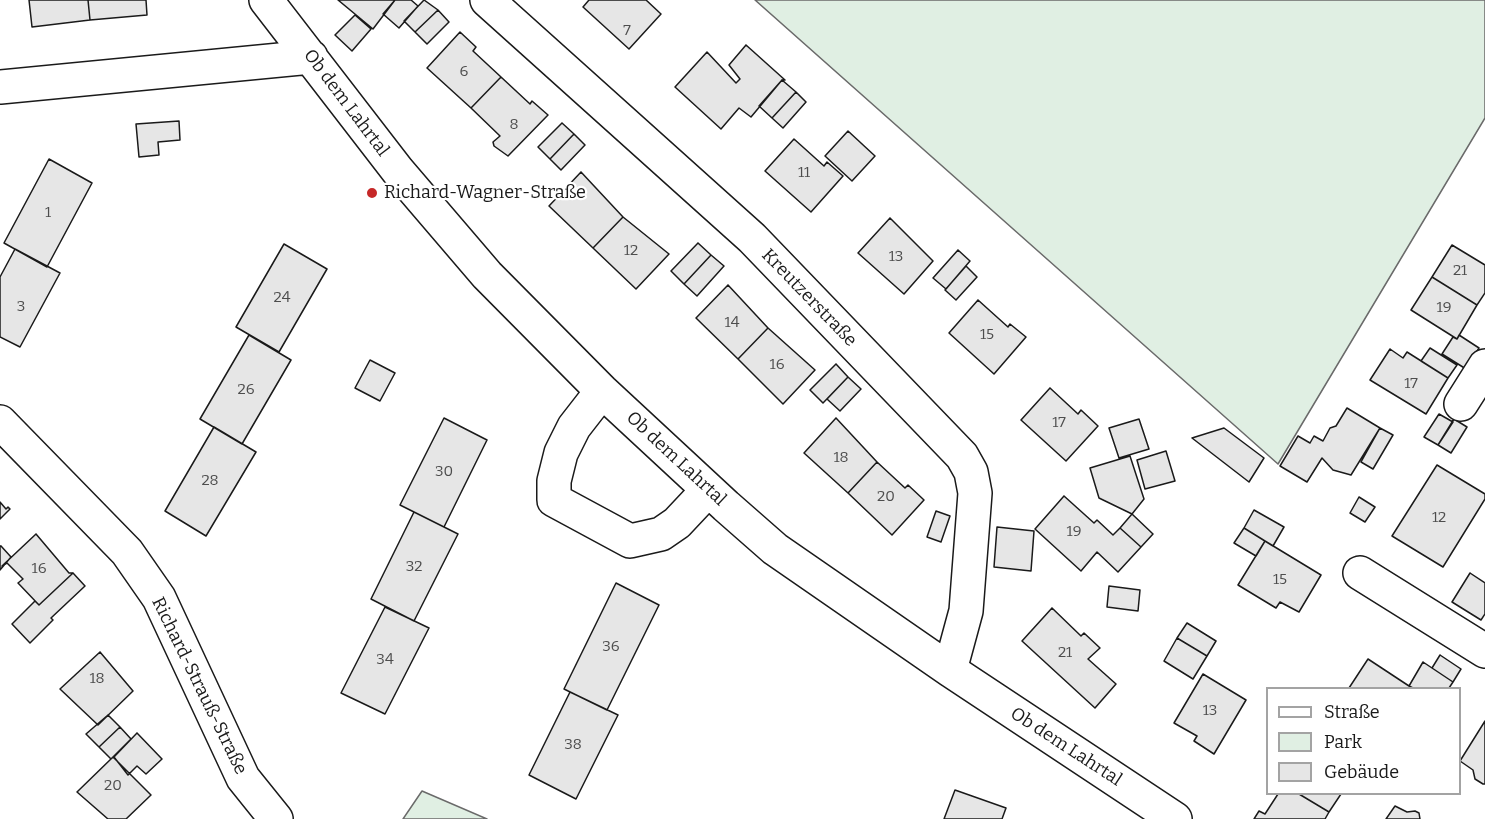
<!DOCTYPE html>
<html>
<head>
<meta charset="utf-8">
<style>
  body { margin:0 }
  #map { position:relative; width:1485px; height:819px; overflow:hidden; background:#fff; font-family:Bitter,serif }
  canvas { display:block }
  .legend { position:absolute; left:1266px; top:687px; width:195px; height:108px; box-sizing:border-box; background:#fff; border:2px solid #a3a3a3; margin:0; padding:8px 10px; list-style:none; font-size:18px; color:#1a1a1a }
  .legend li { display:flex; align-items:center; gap:12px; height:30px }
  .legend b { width:30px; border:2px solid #a3a3a3 }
</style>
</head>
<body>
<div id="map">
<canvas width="1485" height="819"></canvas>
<ul class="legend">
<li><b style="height:8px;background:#fff"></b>Straße</li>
<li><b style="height:16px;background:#e0efe3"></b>Park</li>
<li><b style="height:16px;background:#e6e6e6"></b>Gebäude</li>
</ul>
</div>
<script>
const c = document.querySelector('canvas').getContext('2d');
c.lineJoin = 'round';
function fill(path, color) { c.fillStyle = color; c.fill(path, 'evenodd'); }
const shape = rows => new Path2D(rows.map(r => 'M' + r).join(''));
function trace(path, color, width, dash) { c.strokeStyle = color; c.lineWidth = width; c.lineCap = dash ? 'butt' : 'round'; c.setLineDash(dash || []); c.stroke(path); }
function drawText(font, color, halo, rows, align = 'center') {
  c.font = font + ' Bitter,serif'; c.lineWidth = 4.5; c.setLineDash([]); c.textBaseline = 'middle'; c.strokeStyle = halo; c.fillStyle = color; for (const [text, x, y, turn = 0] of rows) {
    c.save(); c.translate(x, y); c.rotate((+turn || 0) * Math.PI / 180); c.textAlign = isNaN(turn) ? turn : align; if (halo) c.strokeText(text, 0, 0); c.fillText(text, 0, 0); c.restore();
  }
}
const green = shape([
  [755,0,1485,0,1485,118,1278,464,755,0],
  [422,791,487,819,403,819,422,791]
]);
fill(green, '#e0efe3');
trace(green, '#6a6a6a', 1.5);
const building = shape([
  [29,0,88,0,90,20,32,27,29,0],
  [88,0,146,0,147,15,90,20,88,0],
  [338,0,395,0,373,29,338,0],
  [395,0,411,0,418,6,399,28,383,14,395,0],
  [424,0,438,10,415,32,404,21,424,0],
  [589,0,646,0,661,14,629,49,583,7,589,0],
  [438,10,449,22,427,44,415,32,438,10],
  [355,15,371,29,352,51,335,35,355,15],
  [460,32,476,47,473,51,501,77,471,108,427,68,460,32],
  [746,45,785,80,782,80,751,117,739,108,721,129,675,87,707,52,736,83,740,79,729,65,746,45],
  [501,77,530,104,532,101,548,115,508,156,494,146,493,142,500,136,471,108,501,77],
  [782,80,796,92,772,118,759,106,782,80],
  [796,92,806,102,783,128,772,118,796,92],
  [179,121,180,140,158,142,159,155,139,157,136,124,179,121],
  [562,123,574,134,550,159,538,147,562,123],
  [848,131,875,156,852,181,825,156,848,131],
  [574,134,585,145,561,170,550,159,574,134],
  [794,139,824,166,827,162,843,176,811,212,765,171,794,139],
  [49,159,92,183,47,267,4,243,49,159],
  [581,172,623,217,593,248,549,206,581,172],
  [623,217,669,254,636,289,593,248,623,217],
  [890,218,933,261,904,294,858,253,890,218],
  [698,243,711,255,684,284,671,271,698,243],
  [284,244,327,269,279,352,236,327,284,244],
  [1452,245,1485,265,1485,293,1477,305,1432,277,1452,245],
  [15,249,60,273,20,347,0,337,0,277,15,249],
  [958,250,970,261,946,289,933,278,958,250],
  [711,255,724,266,697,296,684,284,711,255],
  [966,266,977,277,956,300,945,290,966,266],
  [1432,277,1477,305,1457,339,1411,310,1432,277],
  [728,285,768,328,738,359,696,318,728,285],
  [978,300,1008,327,1010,324,1026,337,994,374,949,333,978,300],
  [768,328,815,370,783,404,738,359,768,328],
  [249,335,291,360,242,444,200,419,249,335],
  [1459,335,1479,348,1466,369,1442,354,1453,337,1457,339,1459,335],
  [1430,348,1457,365,1448,378,1421,361,1430,348],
  [1390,349,1403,358,1407,352,1448,378,1426,414,1370,380,1390,349],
  [370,360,395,373,380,401,355,388,370,360],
  [836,364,848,377,823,403,810,390,836,364],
  [848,377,861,389,840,411,827,399,848,377],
  [1050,388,1078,414,1081,410,1098,426,1066,461,1021,420,1050,388],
  [1347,408,1380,428,1351,475,1333,470,1322,458,1307,482,1280,466,1298,436,1310,443,1314,436,1323,441,1330,428,1336,426,1347,408],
  [1439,414,1453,422,1438,445,1424,437,1439,414],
  [444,418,487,440,444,527,400,505,444,418],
  [836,418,877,462,848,493,804,453,836,418],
  [1139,419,1149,449,1119,458,1109,428,1139,419],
  [1454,419,1467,427,1451,453,1438,445,1454,419],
  [214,427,256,452,206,536,165,511,214,427],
  [1224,428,1264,458,1249,482,1192,438,1224,428],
  [1380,428,1393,435,1373,469,1361,462,1380,428],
  [1166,451,1175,481,1145,489,1137,460,1166,451],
  [1130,456,1144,499,1132,514,1099,498,1090,468,1130,456],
  [877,462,905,488,908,485,924,500,892,535,848,493,877,462],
  [1437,465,1485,494,1485,499,1443,567,1392,536,1437,465],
  [1064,496,1094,523,1097,520,1113,535,1120,528,1141,547,1118,572,1097,552,1081,571,1035,529,1064,496],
  [1359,497,1375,507,1365,522,1350,513,1359,497],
  [0,502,6,509,8,507,10,509,0,519,0,502],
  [1254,510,1284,527,1273,546,1244,528,1254,510],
  [936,511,950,516,941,542,927,537,936,511],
  [414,512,458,534,414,621,371,599,414,512],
  [1132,514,1153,534,1141,547,1120,528,1132,514],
  [997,527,1034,531,1031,571,994,567,997,527],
  [1244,528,1265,541,1256,556,1234,543,1244,528],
  [36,534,69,573,73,573,39,605,18,583,23,579,7,563,2,566,36,534],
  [1265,541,1321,575,1299,612,1280,602,1276,608,1238,585,1265,541],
  [1,546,11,557,0,570,0,546,1,546],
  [73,573,85,586,51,618,53,620,30,643,12,624,35,601,39,605,73,573],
  [1470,573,1485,583,1485,614,1481,620,1452,602,1470,573],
  [616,583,659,605,607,710,564,689,616,583],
  [1109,586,1140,590,1138,611,1107,607,1109,586],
  [385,607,429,628,385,714,341,693,385,607],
  [1052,608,1081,636,1084,633,1100,648,1088,659,1116,684,1095,708,1022,641,1052,608],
  [1187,623,1216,641,1207,656,1177,638,1187,623],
  [1177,638,1207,656,1193,679,1164,661,1177,638],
  [100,652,133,691,98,725,60,689,100,652],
  [1440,655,1461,669,1453,682,1432,668,1440,655],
  [1368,659,1409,686,1413,688,1349,688,1368,659],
  [1423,662,1453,682,1449,688,1413,688,1409,686,1423,662],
  [1203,674,1246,700,1214,754,1194,741,1197,736,1174,723,1203,674],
  [570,692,618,715,576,799,529,775,570,692],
  [108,715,120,727,99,747,86,734,108,715],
  [1485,721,1485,784,1483,784,1475,779,1473,770,1460,761,1485,721],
  [120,727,131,739,111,759,99,747,120,727],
  [137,733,162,759,146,774,137,766,128,775,114,757,137,733],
  [113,757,151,795,126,819,108,819,77,792,113,757],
  [955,790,1006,808,1002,819,944,819,955,790],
  [1278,794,1299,794,1329,812,1325,819,1254,819,1259,811,1265,814,1278,794],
  [1299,794,1341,794,1329,812,1299,794],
  [1395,806,1407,812,1415,811,1419,813,1420,819,1386,819,1395,806]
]);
fill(building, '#e6e6e6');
trace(building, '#1a1a1a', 1.5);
const minor = shape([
  [266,0,398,171,487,275,602,391,726,506,775,549,950,670,1175,819],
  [487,0,752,238,962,456,971,472,975,493,966,611,950,670],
  [0,87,311,57],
  [602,391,574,427,561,453,554,481,554,500,630,541,661,534,677,523,708,490],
  [1461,404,1485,366],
  [0,422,127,552,159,598,243,778,276,819],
  [1360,573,1485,651]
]);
trace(minor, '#1a1a1a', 36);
trace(minor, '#fff', 33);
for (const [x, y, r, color] of [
  [372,193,6,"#c62828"]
]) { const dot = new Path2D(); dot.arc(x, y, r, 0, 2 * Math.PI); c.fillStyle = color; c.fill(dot); trace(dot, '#fff', 2); }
drawText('15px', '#4d4d4d', null, [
  ["7",627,31],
  ["6",464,72],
  ["8",514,125],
  ["11",804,173],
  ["1",48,213],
  ["12",631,251],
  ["13",896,257],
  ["21",1460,271],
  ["24",282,298],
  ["3",21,307],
  ["19",1444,308],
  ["14",732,323],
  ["15",987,335],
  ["16",777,365],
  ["17",1411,384],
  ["26",246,390],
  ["17",1059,423],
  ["18",841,458],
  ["30",444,472],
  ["28",210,481],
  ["20",886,497],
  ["12",1439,518],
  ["19",1074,532],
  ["32",414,567],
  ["16",39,569],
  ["15",1280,580],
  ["36",611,647],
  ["21",1065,653],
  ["34",385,660],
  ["18",97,679],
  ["13",1210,711],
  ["38",573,745],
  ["20",113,786]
]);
drawText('18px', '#1a1a1a', '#fff', [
  ["Ob dem Lahrtal",346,103,53],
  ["Kreutzerstraße",809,298,46],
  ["Ob dem Lahrtal",676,459,43],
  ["Richard-Strauß-Straße",199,686,64],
  ["Ob dem Lahrtal",1066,747,33]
]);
drawText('18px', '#1a1a1a', '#fff', [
  ["Richard-Wagner-Straße",384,193]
], 'left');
</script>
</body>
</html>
